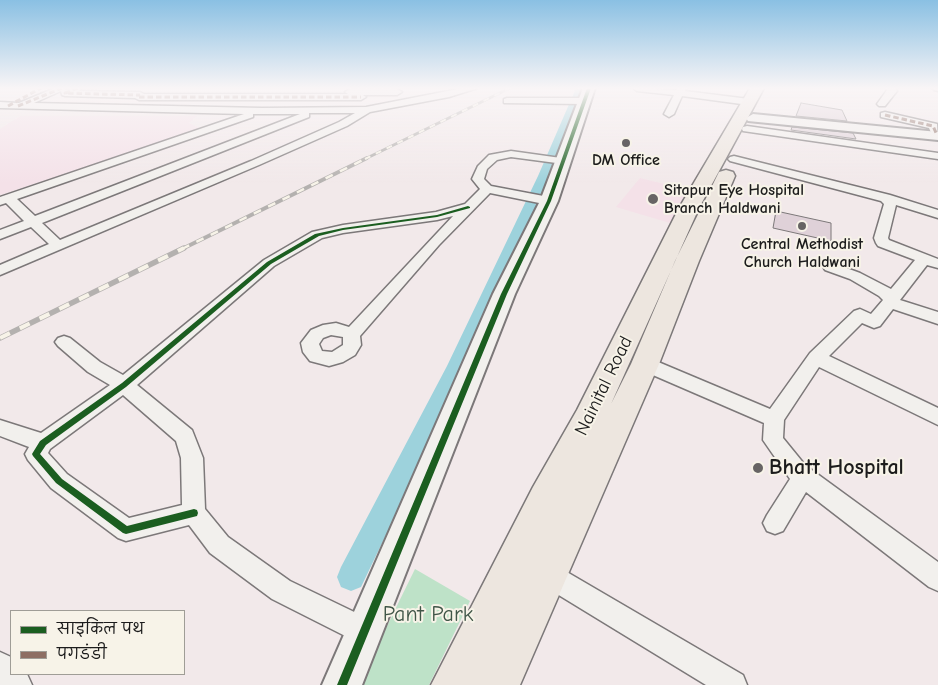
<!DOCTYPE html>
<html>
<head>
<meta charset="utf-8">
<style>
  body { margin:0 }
  #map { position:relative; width:938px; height:685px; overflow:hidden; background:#f2e9ea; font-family:"Comic Neue","Playpen Sans Deva",sans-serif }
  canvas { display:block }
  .legend { position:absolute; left:10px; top:610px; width:175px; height:65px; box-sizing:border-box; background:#f7f3e8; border:1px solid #9f9d96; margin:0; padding:6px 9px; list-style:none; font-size:15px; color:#1c1c1c }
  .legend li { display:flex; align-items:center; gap:10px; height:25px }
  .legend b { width:25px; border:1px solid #9f9d96 }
</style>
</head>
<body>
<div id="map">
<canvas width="938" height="685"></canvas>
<ul class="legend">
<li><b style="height:6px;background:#1b5e20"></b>साइकिल पथ</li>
<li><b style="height:6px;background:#8d6e63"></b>पगडंडी</li>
</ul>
</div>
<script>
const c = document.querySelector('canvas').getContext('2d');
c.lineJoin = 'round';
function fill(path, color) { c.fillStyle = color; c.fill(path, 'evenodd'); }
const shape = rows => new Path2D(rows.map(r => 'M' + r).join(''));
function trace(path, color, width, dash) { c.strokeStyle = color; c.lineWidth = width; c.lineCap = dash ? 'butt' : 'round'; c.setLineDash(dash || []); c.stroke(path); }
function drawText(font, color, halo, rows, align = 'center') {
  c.font = font + ' "Comic Neue",sans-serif'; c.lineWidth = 4; c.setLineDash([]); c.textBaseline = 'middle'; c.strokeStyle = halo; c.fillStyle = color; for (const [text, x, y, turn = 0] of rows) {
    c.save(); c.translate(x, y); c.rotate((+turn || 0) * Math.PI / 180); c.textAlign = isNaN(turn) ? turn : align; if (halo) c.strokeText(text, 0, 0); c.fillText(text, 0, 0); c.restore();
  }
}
fill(shape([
  [20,116,197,116,189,123,201,129,0,195,0,129],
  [640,178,689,190,670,223,616,207]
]), '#f4e1e8');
fill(shape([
  [415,569,470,601,429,685,358,685]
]), '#bee2c8');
fill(shape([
  [576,88,586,88,550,176,467,366,361,587,351,591,341,587,337,577,341,567,447,366,538,176,576,88]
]), '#9dd2dc');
const building = shape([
  [801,103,842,110,847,121,796,116,801,103],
  [792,127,853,133,856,139,791,130,792,127],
  [776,211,831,223,831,241,773,228,776,211]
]);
fill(building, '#dfd1d8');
trace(building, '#7c7879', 1);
const street = shape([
  [55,88,66,88,65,90,82,88,79,91,140,92,144,94,348,94,345,92,350,89,397,89,402,92,397,95,363,95,366,97,361,100,139,100,135,98,65,96,62,95,61,91,34,103,262,108,366,107,463,88,478,88,449,97,370,112,347,126,259,165,0,275,0,265,49,244,31,227,0,239,0,230,24,221,6,203,0,205,0,197,244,114,0,108,0,102,19,103,55,88],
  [309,113,355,113,339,122,251,161,60,240,42,223,309,117,309,113],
  [253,114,300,114,35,216,17,199,253,117,253,114],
  [633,88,676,90,678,88,686,88,685,91,749,99,754,102,749,105,682,96,674,114,669,117,664,114,674,95,637,91,633,88],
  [887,88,895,88,897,91,885,106,879,106,877,104,887,90,887,88],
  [932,88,938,88,938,91,934,90,932,88],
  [507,98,584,98,589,101,584,104,504,103,504,99,507,98],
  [885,112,937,124,938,138,933,137,929,128,881,117,881,113,885,112],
  [747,126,938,153,938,159,743,131,742,129,743,127,747,126],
  [511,151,568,159,570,161,564,164,511,157,497,160,487,169,484,179,491,186,554,198,555,201,554,204,549,205,490,193,439,245,360,336,361,345,355,355,343,362,329,366,310,361,303,352,301,343,311,330,323,325,336,323,349,327,453,216,437,220,343,233,322,238,274,266,137,385,192,430,203,458,205,509,228,537,290,581,375,622,379,632,375,642,365,646,272,599,210,553,189,525,126,541,118,538,51,488,28,460,25,454,29,447,0,436,0,420,41,433,110,385,88,372,58,346,55,342,58,338,64,336,70,338,100,362,123,375,264,260,312,232,343,225,436,212,465,204,480,189,472,179,478,166,489,155,511,151],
  [331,335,343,337,343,345,332,352,322,351,319,344,323,338,331,335],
  [123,395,176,441,181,458,182,505,129,518,67,474,48,453,50,449,123,395],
  [734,156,890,195,938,210,938,218,896,205,888,238,889,240,938,259,938,268,927,265,900,300,938,312,938,324,893,309,880,326,874,328,862,323,829,356,938,408,938,425,819,367,784,420,783,438,805,465,938,562,938,591,929,587,806,492,783,531,775,534,767,531,763,523,767,515,790,479,763,440,764,423,639,369,636,364,639,359,645,357,651,359,770,409,810,353,854,311,860,309,871,314,883,300,879,296,850,279,825,270,823,267,825,264,830,262,860,273,891,289,915,260,878,246,876,243,874,238,884,204,881,201,730,161,728,159,730,157,734,156],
  [548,561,743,675,747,685,706,685,539,583,535,574,539,565,548,561],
  [0,652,11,657,11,674,27,674,32,685,0,685,0,652]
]);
const secondary = shape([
  [583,88,595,88,558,201,515,294,362,685,322,685,493,294,540,201,583,88],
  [753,114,938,132,938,140,748,121,746,118,753,114]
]);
const highway = shape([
  [750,88,764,88,699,208,611,404,631,364,675,261,717,176,719,172,726,170,733,172,735,176,699,261,659,364,520,685,431,685,533,487,577,410,679,208,750,88]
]);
trace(street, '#7c7879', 3);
trace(secondary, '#7c7879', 4);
trace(highway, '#7c7879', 3);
fill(street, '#f2f0ed');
fill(secondary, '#f2f0ed');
fill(highway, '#ede6df');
const railFar2 = shape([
  [365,159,510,88]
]);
const railFar1 = shape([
  [182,249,367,158]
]);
const rail = shape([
  [0,338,184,248]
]);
trace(railFar2, '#b4b1af', 3);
trace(railFar1, '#b4b1af', 4);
trace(rail, '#b4b1af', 5.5);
trace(railFar2, '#f7f3e8', 2, [6]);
trace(railFar1, '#f7f3e8', 2.5, [8]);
trace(rail, '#f7f3e8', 4, [11]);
trace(shape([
  [78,88,65,93,140,95],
  [139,97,361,97],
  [8,106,41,88],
  [18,106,62,88],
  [885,115,933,126,937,135]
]), '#8d6e63', 3, [5.5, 3]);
fill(shape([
  [587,88,591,88,551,201,507,294,347,685,337,685,501,294,547,201,587,88],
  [468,206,470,207,470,208,437,217,343,230,319,236,271,264,126,387,46,445,40,454,62,479,127,526,194,509,197,510,198,513,197,516,126,534,123,533,56,483,33,456,32,454,40,441,122,383,267,262,315,234,343,228,437,215,468,206]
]), '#1b5e20');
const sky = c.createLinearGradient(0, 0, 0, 184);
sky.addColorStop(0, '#8ac0e3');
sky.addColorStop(0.48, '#f9f5f6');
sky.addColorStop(1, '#f9f5f600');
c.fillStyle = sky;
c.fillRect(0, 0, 938, 184);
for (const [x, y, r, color] of [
  [626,143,5,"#676464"],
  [653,199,6,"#676464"],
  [802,226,5,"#676464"],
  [758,468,6,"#676464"]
]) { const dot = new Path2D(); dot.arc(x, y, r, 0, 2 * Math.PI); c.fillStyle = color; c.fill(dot); trace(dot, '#f7f3e8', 2); }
drawText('bold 16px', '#1c1c1c', '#f7f3e8', [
  ["DM Office",626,160],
  ["Sitapur Eye Hospital",664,190,"left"],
  ["Branch Haldwani",664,208,"left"],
  ["Central Methodist",802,244],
  ["Church Haldwani",802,262]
]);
drawText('19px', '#1c1c1c', '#f7f3e8', [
  ["Nainital Road",604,386,-64]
]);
drawText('bold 22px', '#1c1c1c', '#f7f3e8', [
  ["Bhatt Hospital",769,468]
], 'left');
drawText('22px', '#405648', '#f7f3e8', [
  ["Pant Park",428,615]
]);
</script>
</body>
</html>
